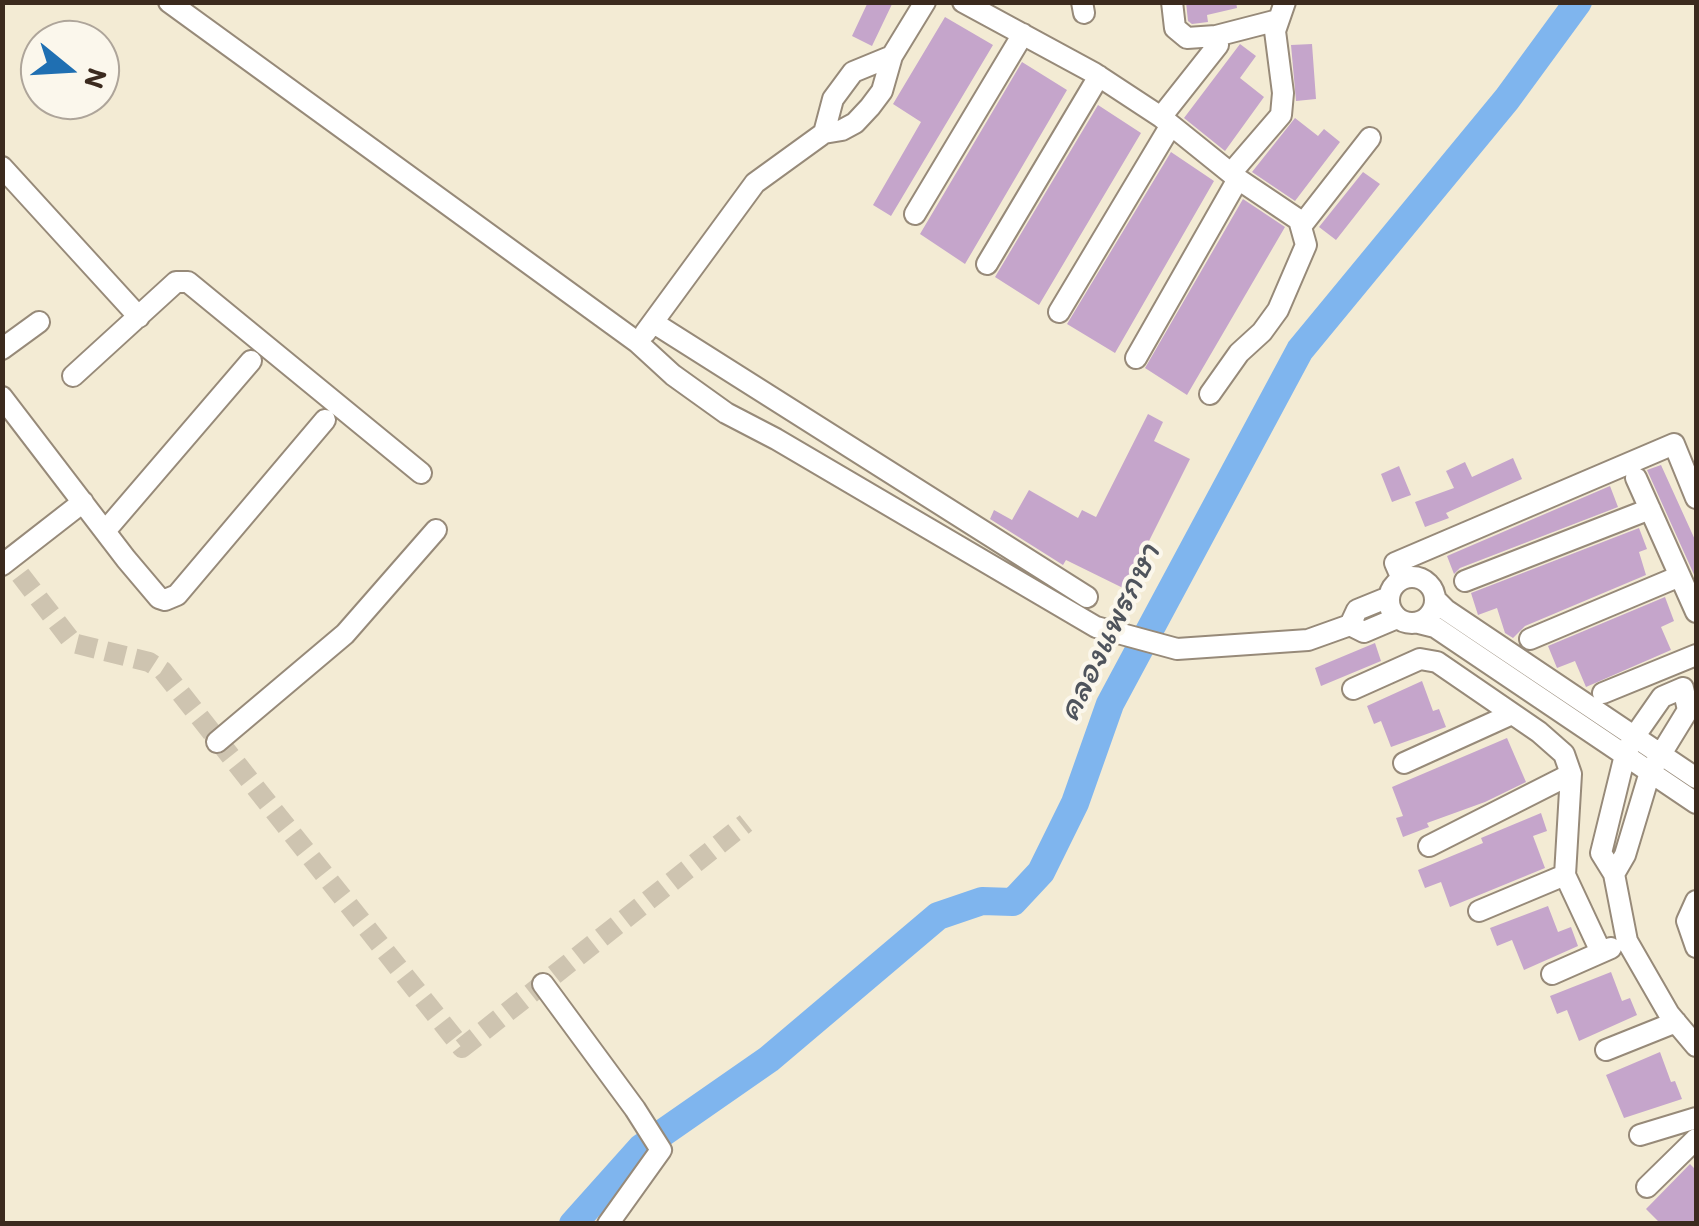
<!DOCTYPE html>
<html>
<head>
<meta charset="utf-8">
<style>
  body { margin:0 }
  #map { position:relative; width:1699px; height:1226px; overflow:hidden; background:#f3ebd4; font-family:Itim,sans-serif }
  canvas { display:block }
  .frame { position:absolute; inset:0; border:5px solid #3b2a1e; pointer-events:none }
  .north { position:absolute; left:20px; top:20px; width:100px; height:100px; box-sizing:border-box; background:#fbf7ec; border:2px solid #aea59a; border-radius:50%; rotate:108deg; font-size:28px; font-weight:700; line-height:40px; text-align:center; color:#3b2a1e }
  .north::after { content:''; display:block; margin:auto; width:35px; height:45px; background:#1f6fb2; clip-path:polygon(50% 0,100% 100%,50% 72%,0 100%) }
</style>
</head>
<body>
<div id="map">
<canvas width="1699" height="1226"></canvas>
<div class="frame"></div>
<div class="north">N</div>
</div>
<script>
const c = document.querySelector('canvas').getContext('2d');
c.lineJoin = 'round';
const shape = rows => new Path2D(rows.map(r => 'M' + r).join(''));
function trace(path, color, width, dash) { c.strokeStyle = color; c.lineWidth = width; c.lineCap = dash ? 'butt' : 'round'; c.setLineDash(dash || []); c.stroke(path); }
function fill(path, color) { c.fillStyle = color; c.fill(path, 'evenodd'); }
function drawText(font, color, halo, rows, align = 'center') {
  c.font = font + ' Itim,"Playpen Sans Thai",sans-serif'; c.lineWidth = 8; c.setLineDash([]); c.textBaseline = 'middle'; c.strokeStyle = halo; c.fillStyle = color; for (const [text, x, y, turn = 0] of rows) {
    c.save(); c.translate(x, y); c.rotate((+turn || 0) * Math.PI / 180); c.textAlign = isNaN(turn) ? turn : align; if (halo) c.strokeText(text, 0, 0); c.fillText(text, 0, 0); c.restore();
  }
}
trace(shape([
  [573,1224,641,1148,769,1059,938,916,982,901,1013,902,1041,872,1075,803,1110,704,1300,350,1507,99,1578,2]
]), '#7fb5ee', 28);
fill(shape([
  [868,2,893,2,872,46,852,36],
  [1186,2,1236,2,1237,8,1207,15,1208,22,1192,24,1188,21],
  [945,17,993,45,891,216,873,205,921,122,893,104],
  [1240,44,1256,56,1240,78,1264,97,1225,151,1184,118],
  [1312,44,1316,99,1296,101,1291,45],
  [1022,62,1067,90,965,264,920,234],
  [1098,105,1141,133,1039,305,995,277],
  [1295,118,1318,136,1324,129,1340,142,1295,201,1252,172],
  [1171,152,1214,181,1115,353,1067,324],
  [1363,172,1380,184,1336,240,1319,227],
  [1243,199,1285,227,1187,395,1145,368],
  [1148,414,1163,422,1154,441,1190,459,1125,589,1066,560,1063,565,990,519,994,510,1012,520,1029,490,1078,518,1082,510,1096,517],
  [1513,458,1522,479,1446,513,1449,518,1425,527,1415,502,1454,488,1446,471,1465,462,1472,477],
  [1661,465,1696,542,1696,579,1647,470],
  [1399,466,1411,495,1392,502,1381,474],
  [1610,486,1618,507,1460,568,1454,574,1447,556],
  [1639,528,1647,549,1639,552,1646,575,1525,626,1513,638,1505,633,1497,608,1478,615,1471,593],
  [1665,597,1674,621,1661,627,1671,650,1586,687,1575,661,1557,668,1548,646],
  [1375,643,1381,661,1321,686,1315,668],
  [1422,681,1433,711,1439,709,1446,727,1391,747,1381,721,1374,724,1367,706],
  [1507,738,1526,782,1485,802,1427,823,1429,827,1403,837,1396,818,1403,816,1392,787],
  [1541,813,1547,831,1533,836,1545,868,1450,907,1441,882,1425,888,1418,870,1483,843,1481,838],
  [1548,906,1558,932,1571,927,1578,946,1524,970,1512,940,1497,946,1490,928],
  [1611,972,1622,1001,1630,998,1637,1015,1579,1041,1567,1010,1557,1014,1550,996],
  [1660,1052,1671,1082,1675,1081,1682,1099,1624,1118,1606,1075],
  [1690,1164,1696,1170,1696,1224,1661,1224,1646,1209]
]), '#c5a5cb');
trace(shape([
  [2,551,73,643,149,662,163,671,462,1048,746,823]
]), '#cec4b0', 20, [20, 10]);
const minor = shape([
  [169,2,637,342,673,375,726,413,776,439,1096,627,1177,649,1308,640,1350,625,1357,610,1389,597],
  [963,2,1094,73,1161,117,1238,179,1299,220,1306,245,1278,310,1262,332,1239,353,1210,394],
  [1082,2,1084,13],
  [1216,36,1278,20],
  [1161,117,1218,45,1216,36,1187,38,1175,28,1172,2],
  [824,133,833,99,853,72,892,56],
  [2,167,139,317],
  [1231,173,1281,115,1283,93,1275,31,1285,2],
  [915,214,1023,34],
  [1302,225,1370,138],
  [987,264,1099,76],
  [1059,312,1171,125],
  [654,323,1087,597],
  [645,333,755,183,824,133,842,130,855,123,870,107,882,91,892,56,925,2],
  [2,349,39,322],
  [1136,358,1238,179],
  [73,376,176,282,188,282,421,473],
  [2,397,126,559,159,598,165,600,177,595,325,420],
  [1636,478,1696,612],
  [106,530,251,361],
  [2,565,83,502],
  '1389 600a23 23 0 1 1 46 0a23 23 0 1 1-46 0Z',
  [1402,579,1395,563,1674,444,1696,498],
  [1465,581,1650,509],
  [1435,599,1446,610,1696,778],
  [1419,623,1435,627,1696,803],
  [1350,625,1364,632,1397,618],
  [1530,639,1680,576],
  [1683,688,1688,710,1650,772,1625,855,1614,874,1601,853,1625,755,1634,737,1662,697,1683,688],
  [1353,689,1420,659,1437,662,1539,732,1564,754,1571,774,1565,875,1601,952],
  [1603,693,1696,655],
  [217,742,345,634,436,530],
  [1404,763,1512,714],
  [1429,846,1571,774],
  [1614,874,1627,941,1669,1014,1696,1046],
  [1696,901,1687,921,1696,947],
  [1479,911,1565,875],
  [1552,974,1611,948],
  [543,984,635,1109,661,1150,608,1224],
  [1606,1050,1676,1022],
  [1640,1135,1696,1118],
  [1647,1187,1696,1139]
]);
trace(minor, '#978a79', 24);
trace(minor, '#fff', 20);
drawText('italic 35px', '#4f545c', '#fbf7ec', [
  ["คลองแพรกษา",1110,633,-64]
]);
</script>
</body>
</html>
